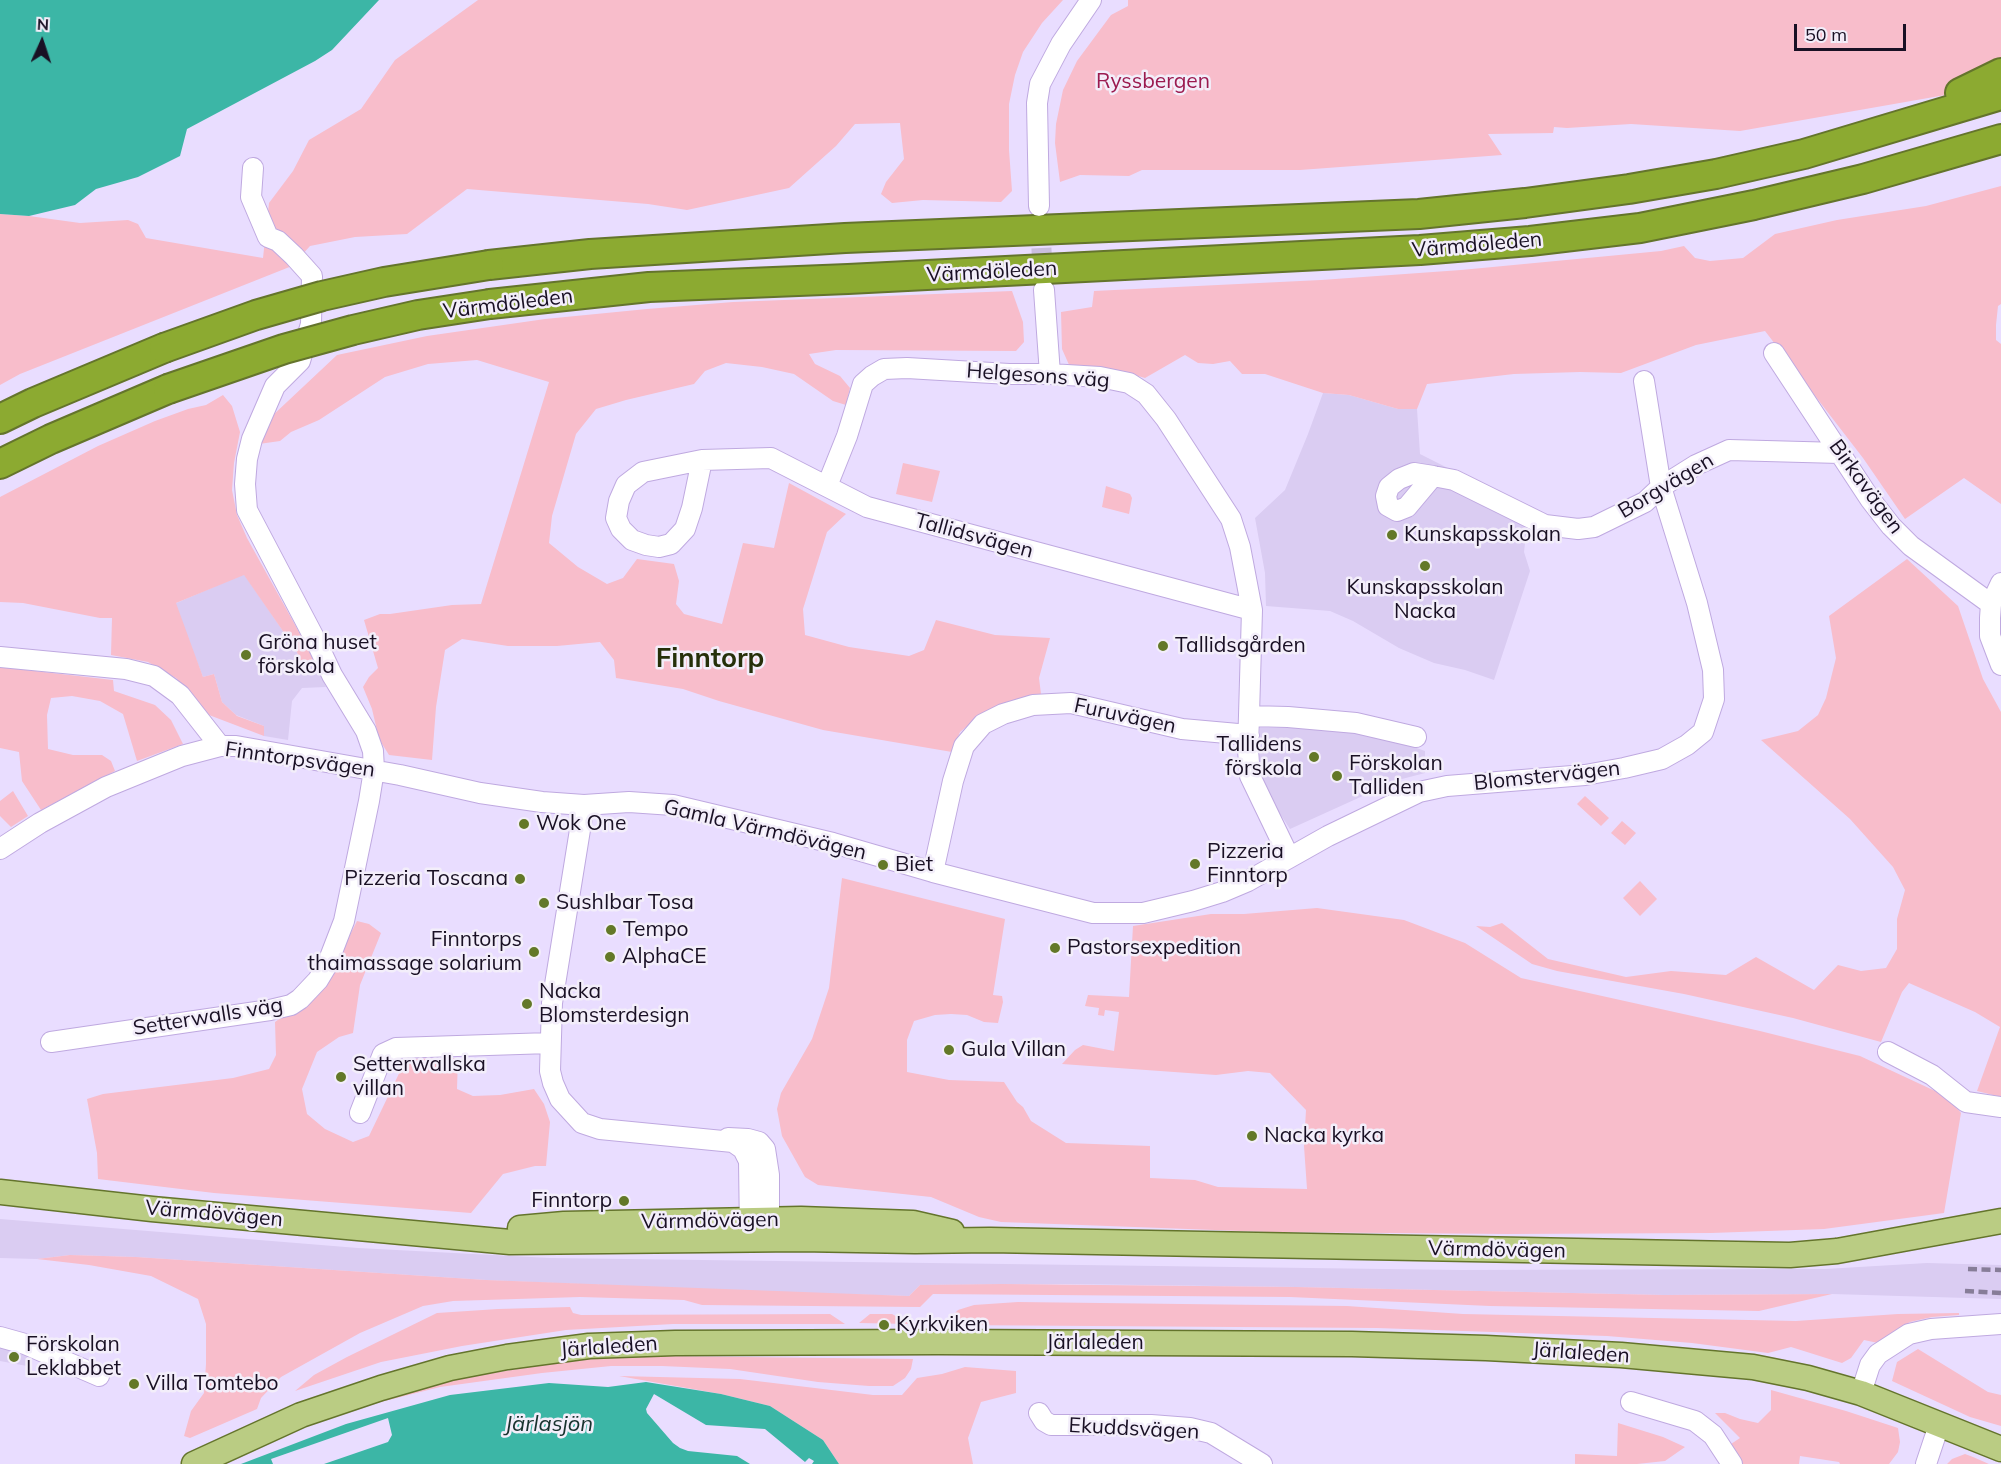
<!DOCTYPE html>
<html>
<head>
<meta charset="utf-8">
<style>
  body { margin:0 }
  #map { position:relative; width:2001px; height:1464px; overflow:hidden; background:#e9ddff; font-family:Mulish,sans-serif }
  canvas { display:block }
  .north { position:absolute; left:12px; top:12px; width:60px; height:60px; -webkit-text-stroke:4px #f3eefa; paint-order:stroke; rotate:3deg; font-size:16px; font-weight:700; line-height:24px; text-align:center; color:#191024 }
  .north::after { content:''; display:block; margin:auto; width:21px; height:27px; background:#191024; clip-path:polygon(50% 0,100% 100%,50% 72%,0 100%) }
  .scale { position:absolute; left:1794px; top:24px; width:112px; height:27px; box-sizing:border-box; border:3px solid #191024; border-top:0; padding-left:8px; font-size:18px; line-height:21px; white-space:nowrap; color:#191024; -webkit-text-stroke:4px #f3eefa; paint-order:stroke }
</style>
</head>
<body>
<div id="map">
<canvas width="2001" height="1464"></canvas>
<div class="north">N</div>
<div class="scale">50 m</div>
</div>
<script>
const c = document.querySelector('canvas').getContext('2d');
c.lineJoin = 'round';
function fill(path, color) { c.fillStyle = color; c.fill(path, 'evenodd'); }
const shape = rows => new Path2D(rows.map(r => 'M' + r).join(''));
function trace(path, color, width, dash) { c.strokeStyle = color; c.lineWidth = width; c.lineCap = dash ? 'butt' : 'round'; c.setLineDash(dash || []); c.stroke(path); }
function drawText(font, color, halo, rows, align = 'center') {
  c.font = font + ' Mulish,sans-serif'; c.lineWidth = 5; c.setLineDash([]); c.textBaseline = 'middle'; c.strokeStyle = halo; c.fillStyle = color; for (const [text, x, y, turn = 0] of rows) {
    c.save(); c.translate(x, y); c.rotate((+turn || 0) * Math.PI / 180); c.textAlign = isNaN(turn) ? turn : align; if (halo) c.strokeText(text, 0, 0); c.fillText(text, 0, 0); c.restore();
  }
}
fill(shape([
  [1323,393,1349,395,1398,409,1417,409,1420,454,1529,509,1524,552,1530,571,1494,680,1465,670,1434,663,1399,648,1353,621,1330,611,1266,606,1265,573,1255,518,1285,490,1308,434],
  [244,574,296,650,302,664,315,661,326,687,302,688,292,701,288,740,264,736,264,726,236,715,222,702,214,674,203,677,174,604],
  [1260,728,1307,728,1352,732,1403,743,1425,751,1425,773,1398,780,1290,829,1265,791,1259,757],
  [0,1219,358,1248,550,1258,1461,1270,1825,1269,1927,1263,2001,1265,2001,1299,1832,1294,1664,1295,1296,1287,1065,1284,920,1285,909,1296,767,1292,486,1280,136,1257,70,1255,37,1259,0,1258],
  [0,1344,27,1353,27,1366,0,1361]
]), '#daccf2');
fill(shape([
  [478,0,1063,0,1042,23,1023,52,1015,75,1009,104,1009,150,1012,191,1001,202,923,200,892,203,881,194,886,182,904,159,900,123,855,124,836,146,789,188,687,210,648,204,467,189,407,234,355,237,310,246,292,266,20,374,0,385,0,214,29,216,80,223,128,220,138,224,146,238,263,258,269,203,293,171,309,140,361,109,395,60],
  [1128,0,2001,0,2001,67,1951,94,1740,131,1631,124,1567,128,1554,127,1553,133,1488,134,1502,155,1300,170,1142,170,1129,176,1080,175,1060,182,1055,143,1056,124,1063,90,1077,61,1111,15,1128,6],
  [2001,186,2001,304,1998,306,1996,325,1996,340,2001,344,2001,504,1964,478,1905,519,1863,458,1765,331,1696,345,1621,373,1580,372,1514,374,1427,384,1417,409,1398,409,1349,395,1323,393,1265,374,1242,374,1230,361,1213,364,1198,363,1185,355,1145,378,1117,370,1070,367,1062,349,1061,312,1092,307,1094,291,1321,280,1461,270,1661,251,1684,246,1695,258,1710,261,1743,258,1775,234,1837,220,1926,206],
  [1012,291,1023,322,1024,342,1016,351,836,350,809,354,815,364,840,376,850,388,846,405,833,401,794,374,762,367,726,363,705,371,694,384,626,400,596,409,576,434,552,516,549,543,578,567,607,584,623,578,637,559,674,564,679,581,676,604,684,614,722,624,743,543,774,548,789,483,846,514,827,532,803,609,805,635,849,647,909,656,924,650,936,620,995,635,1050,638,1039,678,1041,694,982,714,960,732,952,752,823,730,719,701,683,689,616,678,614,660,600,642,557,646,508,646,462,639,445,650,436,707,432,760,389,755,379,739,372,709,363,687,369,677,378,668,364,620,380,614,390,614,452,605,481,604,549,382,477,360,428,364,385,377,319,420,291,432,280,441,259,444,271,417,337,355,427,336,545,319,647,309,733,302],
  [223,395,232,406,240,432,234,463,232,490,237,515,247,538,315,661,302,664,296,650,244,575,176,603,203,677,214,674,222,702,237,716,264,726,264,736,209,715,176,678,148,662,111,655,112,618,100,618,23,603,0,602,0,497,98,446,155,421,188,409,206,405],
  [903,463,940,471,932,502,896,494],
  [1106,486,1130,494,1132,498,1129,514,1102,507],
  [1907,559,1958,606,1983,679,2001,712,2001,1097,1977,1091,2000,1027,1975,1012,1909,983,1902,992,1881,1042,1793,1018,1684,994,1557,971,1532,964,1476,926,1490,927,1502,923,1548,959,1626,977,1671,971,1726,975,1756,957,1814,990,1838,965,1861,971,1886,968,1897,949,1897,919,1905,890,1893,867,1850,819,1761,740,1798,731,1818,715,1826,698,1836,658,1829,616],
  [0,667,113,680,114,691,155,705,171,720,183,744,137,761,123,714,100,701,72,696,51,698,47,715,48,749,73,755,102,755,111,761,115,771,41,810,22,781,19,752,0,748],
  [13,791,28,816,11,827,0,816,0,801],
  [1585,796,1609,818,1601,826,1577,804],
  [1622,821,1636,833,1625,845,1611,833],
  [842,878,1005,919,993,995,1002,996,1003,1002,998,1023,984,1022,967,1015,951,1014,935,1015,914,1021,907,1040,907,1072,949,1080,1004,1082,1017,1102,1023,1107,1031,1121,1066,1143,1150,1146,1150,1178,1195,1180,1218,1187,1307,1189,1304,1146,1306,1110,1270,1073,1248,1071,1216,1075,1062,1064,1075,1050,1083,1045,1114,1051,1119,1012,1105,1010,1104,1016,1098,1015,1099,1008,1085,1006,1088,995,1129,997,1133,926,1211,914,1244,914,1317,908,1404,920,1465,943,1521,978,1760,1031,1860,1056,1948,1097,1961,1113,1944,1213,1824,1229,1711,1233,1509,1234,1268,1232,1001,1222,979,1217,931,1197,818,1185,805,1177,782,1136,777,1109,781,1093,812,1039,829,988],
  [1640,881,1657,899,1640,916,1623,898],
  [357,921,369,924,381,933,360,985,353,1033,339,1037,317,1052,302,1089,307,1114,325,1129,353,1142,369,1136,406,1059,458,1058,457,1089,473,1096,500,1095,534,1089,544,1104,550,1122,546,1166,535,1166,503,1174,471,1213,214,1193,98,1179,97,1153,87,1099,103,1094,233,1078,269,1069,276,1055,275,1022,295,1008,329,977],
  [70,1255,136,1257,486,1280,909,1296,920,1285,1002,1284,1296,1287,1664,1295,1832,1294,1759,1311,1490,1306,1290,1297,933,1294,920,1307,702,1305,684,1300,580,1297,453,1301,423,1306,360,1333,281,1377,261,1398,257,1409,190,1438,184,1436,191,1411,204,1393,206,1364,206,1324,198,1299,151,1276,89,1265,37,1259],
  [1018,1302,1347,1306,1463,1314,1796,1321,1898,1314,1959,1313,1959,1315,1932,1317,1910,1322,1896,1330,1878,1343,1864,1340,1851,1358,1842,1363,1791,1347,1768,1353,1692,1343,1607,1336,1377,1328,951,1325,952,1316,958,1310,974,1305],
  [570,1307,573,1313,581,1315,830,1314,845,1324,673,1324,566,1330,462,1346,381,1362,295,1391,314,1375,347,1357,437,1313,498,1309],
  [870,1314,892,1314,910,1324,859,1323],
  [1918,1349,1988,1392,2001,1395,2001,1426,1970,1417,1892,1381,1897,1362],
  [659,1356,913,1359,911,1369,905,1378,893,1386,869,1386,818,1382,730,1369,662,1366,611,1366,542,1373,440,1387,345,1411,257,1447,283,1430,439,1382,559,1362,610,1357],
  [965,1367,1016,1371,1016,1393,981,1402,968,1438,973,1464,839,1464,823,1440,770,1406,721,1394,619,1376,740,1379,873,1395,902,1395,917,1378,942,1374],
  [1771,1390,1846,1411,1898,1428,1900,1442,1898,1452,1889,1464,1840,1464,1839,1462,1800,1456,1799,1464,1739,1464,1728,1446,1740,1438,1715,1413,1725,1413,1740,1419,1758,1423,1771,1410],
  [1618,1423,1663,1437,1685,1447,1665,1461,1637,1464,1575,1464,1575,1454,1617,1456],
  [1965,1454,1973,1457,1989,1464,1947,1464,1952,1459]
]), '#f8bdcb');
fill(shape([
  [0,0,379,0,332,50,315,61,187,129,180,156,138,177,96,189,75,205,29,216,0,214],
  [646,1382,721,1394,770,1406,823,1440,839,1464,241,1464,346,1424,450,1395,549,1383,608,1387]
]), '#3cb6a6');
fill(shape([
  [654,1394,706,1425,765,1429,805,1462,809,1458,814,1461,812,1464,750,1464,737,1456,688,1451,680,1448,673,1443,647,1413,646,1409],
  [388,1418,392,1435,388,1442,324,1464,273,1464,271,1459]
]), '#e9ddff');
trace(shape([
  [1040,218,1043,281]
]), '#cabede', 20, [20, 10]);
const minor = shape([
  [1039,206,1037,103,1040,84,1061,44,1091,0],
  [1044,290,1050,374],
  [1774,353,1870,499,1891,526,1911,546,1991,604],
  [702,460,692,508,685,529,671,544,659,547,646,545,632,540,621,529,616,518,619,501,626,485,643,472,702,460,771,458,867,507,1252,610],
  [1433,476,1407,507,1397,511,1388,506,1386,496,1389,487,1399,479,1414,473,1433,476,1454,480,1545,525,1578,529,1594,527,1645,502,1661,487,1696,465,1729,450,1840,453],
  [827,486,847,436,863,384,872,376,884,369,907,368,1009,374,1050,374,1100,377,1129,383,1146,394,1166,419,1231,519,1240,547,1252,610,1248,750,1250,776,1289,857],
  [2001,583,1991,604,1990,618,1990,636,2001,665],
  [0,657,126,669,154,676,180,695,220,746],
  [1249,716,1288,717,1356,723,1416,737],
  [584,805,552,1003,550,1071,553,1083,560,1099,582,1123,600,1129,733,1142,743,1149,749,1161,750,1234],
  [0,849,40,823,106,787,182,756,220,746,236,746,400,775,480,793,542,802,584,805,629,802,673,805,833,843,933,872,1093,913,1143,913,1193,901,1222,892,1248,881,1328,836,1419,792,1447,786,1585,775,1624,768,1662,759,1687,745,1703,732,1714,699,1713,670,1697,603,1661,487,1644,381],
  [933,872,953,781,964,746,983,724,1003,714,1033,705,1071,703,1182,729,1249,735],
  [51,1042,270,1010,291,1005,300,999,318,980,327,965,344,921,369,801,374,770,373,751,366,731,332,675,317,643,247,510,245,484,247,459,252,439,275,386,300,361,311,324,312,276,294,256,278,241,268,237,251,197,253,168],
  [1888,1052,1932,1075,1966,1102,2001,1107],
  [360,1113,383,1054,396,1048,550,1043],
  [728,1138,748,1139,759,1142,765,1149,769,1175,769,1234],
  [0,1337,25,1344,99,1376],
  [1861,1393,1870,1365,1878,1354,1909,1334,1931,1329,2001,1324],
  [1631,1402,1695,1421,1713,1435,1732,1464],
  [1039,1413,1044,1421,1051,1425,1151,1425,1190,1428,1211,1433,1262,1464],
  [1926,1464,1939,1425]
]);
const major = shape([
  [0,1192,152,1209,510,1242,800,1239,915,1241,990,1240,1790,1255,1837,1251,2001,1221],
  [520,1228,564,1224,801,1219,913,1223,952,1232],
  [194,1464,301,1415,381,1388,450,1368,507,1357,589,1346,675,1343,938,1342,1352,1344,1486,1348,1621,1355,1753,1367,1808,1378,1861,1393,2001,1449]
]);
const highway = shape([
  [1960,93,2001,73],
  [489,265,590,254,845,238,1419,214,1525,203,1629,189,1716,174,1804,154,2001,95],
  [490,304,649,287,848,279,1420,250,1530,241,1640,228,1754,205,1863,179,2001,139],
  [0,419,33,403,164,348],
  [0,464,51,439,168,389]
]);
trace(minor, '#bfa9e0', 22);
trace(major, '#64742c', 27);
trace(highway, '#64742c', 32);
trace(minor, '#fff', 20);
trace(major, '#bacc83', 24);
trace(highway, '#8caa31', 28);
trace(shape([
  [1968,1269,2001,1270],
  [1965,1291,2001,1293]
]), '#877d98', 4.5, [9, 4.5]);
const highwayBridge = shape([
  [164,348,256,315,322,296,384,282,489,265],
  [168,389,284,349,353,330,418,315,490,304]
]);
trace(highwayBridge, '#64742c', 32, []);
trace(highwayBridge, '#8caa31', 28);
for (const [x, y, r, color] of [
  [1392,535,6,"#637828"],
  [1425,566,6,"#637828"],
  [1163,646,6,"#637828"],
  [246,655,6,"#637828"],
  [1314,757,6,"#637828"],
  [1337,776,6,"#637828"],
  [524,824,6,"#637828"],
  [1195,864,6,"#637828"],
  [883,865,6,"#637828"],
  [520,879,6,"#637828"],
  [544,903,6,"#637828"],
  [611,930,6,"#637828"],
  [1055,948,6,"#637828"],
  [534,952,6,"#637828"],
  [610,957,6,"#637828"],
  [527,1004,6,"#637828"],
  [949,1050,6,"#637828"],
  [341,1077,6,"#637828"],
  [1252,1136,6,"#637828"],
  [624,1201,6,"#637828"],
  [884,1325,6,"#637828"],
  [14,1357,6,"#637828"],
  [134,1384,6,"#637828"]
]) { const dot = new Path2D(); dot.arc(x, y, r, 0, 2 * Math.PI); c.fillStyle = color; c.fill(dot); trace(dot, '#f3eefa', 2); }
drawText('21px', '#9b1a4f', '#f3eefa', [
  ["Ryssbergen",1153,82]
]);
drawText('21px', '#191024', '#f3eefa', [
  ["Värmdöleden",1477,245,-5],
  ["Värmdöleden",992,272,-3],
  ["Värmdöleden",508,304,-7],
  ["Helgesons väg",1038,376,4],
  ["Borgvägen",1666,486,-31],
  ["Birkavägen",1866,487,54],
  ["Tallidsvägen",974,536,15],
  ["Furuvägen",1125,716,12],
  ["Finntorpsvägen",300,760,8],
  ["Blomstervägen",1547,776,-6],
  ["Gamla Värmdövägen",765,830,13],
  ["Setterwalls väg",208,1017,-9],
  ["Värmdövägen",214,1214,5],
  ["Värmdövägen",710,1221,-1],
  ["Värmdövägen",1497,1250,1],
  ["Järlaleden",1095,1343],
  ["Järlaleden",609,1347,-4],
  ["Järlaleden",1581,1353,4],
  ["Ekuddsvägen",1134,1429,3]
]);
drawText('21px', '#191024', '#f3eefa', [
  ["Kunskapsskolan",1404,535],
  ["Kunskapsskolan",1425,588,"center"],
  ["Nacka",1425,612,"center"],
  ["Gröna huset",258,643],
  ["förskola",258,667],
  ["Tallidsgården",1175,646],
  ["Tallidens",1302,745,"right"],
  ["förskola",1302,769,"right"],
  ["Förskolan",1349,764],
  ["Talliden",1349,788],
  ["Wok One",536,824],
  ["Pizzeria",1207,852],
  ["Finntorp",1207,876],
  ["Biet",895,865],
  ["Pizzeria Toscana",508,879,"right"],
  ["SushIbar Tosa",556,903],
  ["Tempo",623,930],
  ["Finntorps",522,940,"right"],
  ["thaimassage solarium",522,964,"right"],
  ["Pastorsexpedition",1067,948],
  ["AlphaCE",622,957],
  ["Nacka",539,992],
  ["Blomsterdesign",539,1016],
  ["Gula Villan",961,1050],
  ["Setterwallska",353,1065],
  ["villan",353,1089],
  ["Nacka kyrka",1264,1136],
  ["Finntorp",612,1201,"right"],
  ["Kyrkviken",896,1325],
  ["Förskolan",26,1345],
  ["Leklabbet",26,1369],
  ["Villa Tomtebo",146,1384]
], 'left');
drawText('italic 22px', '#18322e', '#f3eefa', [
  ["Järlasjön",549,1424]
]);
drawText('bold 27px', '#26300a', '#f3eefa', [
  ["Finntorp",710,659]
]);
</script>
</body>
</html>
